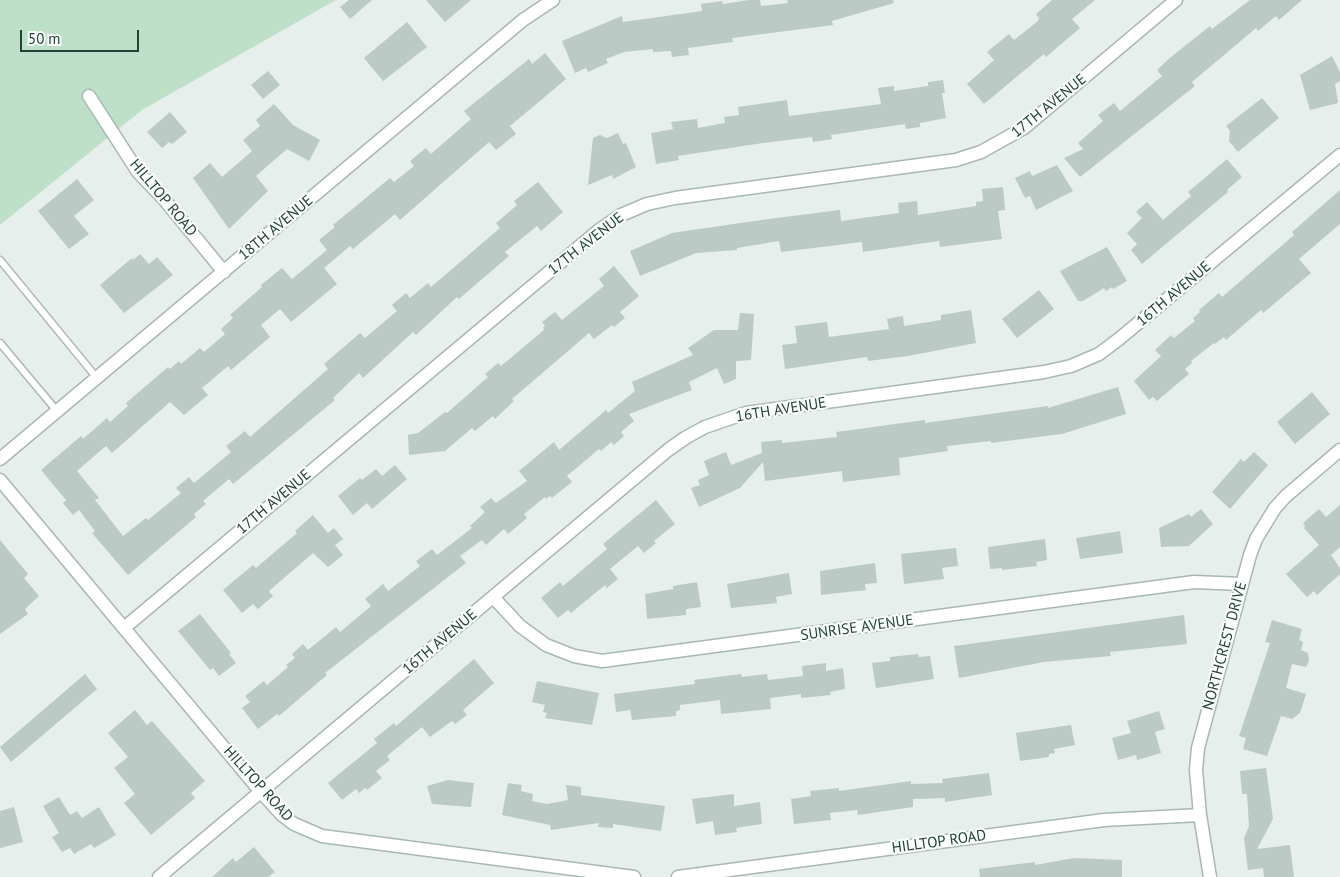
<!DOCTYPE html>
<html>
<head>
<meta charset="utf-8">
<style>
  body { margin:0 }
  #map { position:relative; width:1340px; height:877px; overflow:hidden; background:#e6efeb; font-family:"PT Sans",sans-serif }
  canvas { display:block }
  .scale { position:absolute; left:20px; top:30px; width:119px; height:22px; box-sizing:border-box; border:2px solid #24423a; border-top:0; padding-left:6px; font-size:15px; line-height:18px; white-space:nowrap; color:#24423a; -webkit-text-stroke:4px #f7fbf9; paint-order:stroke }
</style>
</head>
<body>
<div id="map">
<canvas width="1340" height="877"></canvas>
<div class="scale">50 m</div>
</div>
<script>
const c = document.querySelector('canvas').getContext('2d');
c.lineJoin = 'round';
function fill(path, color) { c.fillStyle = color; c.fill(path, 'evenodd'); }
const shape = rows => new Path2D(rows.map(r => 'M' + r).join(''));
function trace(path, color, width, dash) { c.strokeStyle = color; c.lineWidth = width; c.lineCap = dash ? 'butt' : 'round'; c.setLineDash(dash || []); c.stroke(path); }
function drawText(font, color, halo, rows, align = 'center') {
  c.font = font + ' "PT Sans",sans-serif'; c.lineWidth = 4.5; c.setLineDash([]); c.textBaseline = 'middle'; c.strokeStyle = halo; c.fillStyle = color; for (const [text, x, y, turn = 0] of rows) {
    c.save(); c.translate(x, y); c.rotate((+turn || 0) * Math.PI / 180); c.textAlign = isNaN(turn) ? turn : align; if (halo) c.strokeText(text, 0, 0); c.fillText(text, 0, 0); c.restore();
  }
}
fill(shape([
  [0,0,336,0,142,110,0,225]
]), '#bfe0c8');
fill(shape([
  [349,0,372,0,350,19,340,7],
  [426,0,471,0,445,22],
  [749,0,760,0,761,6,788,3,787,0,893,0,894,3,832,21,833,25,732,38,733,42,688,48,689,55,672,57,671,51,653,52,653,49,624,52,606,59,608,63,588,72,586,68,575,73,562,41,622,16,623,22,702,11,701,4,722,1,723,4],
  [1052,0,1095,0,1072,19,1080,28,1046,57,1044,54,984,104,967,84,994,60,987,52,1009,34,1014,40,1038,21,1039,18,1036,14],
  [1250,0,1302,0,1279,20,1276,16,1258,31,1256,28,1192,82,1195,86,1080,177,1064,158,1083,149,1078,143,1103,121,1098,115,1114,103,1120,111,1162,76,1157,70,1171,57,1210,26,1212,29],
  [407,22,427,47,383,81,364,58],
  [545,53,566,79,510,126,516,134,496,150,489,142,400,220,395,214,353,249,350,246,324,268,337,284,291,322,280,309,261,325,270,337,231,370,228,366,202,388,208,395,184,415,170,402,112,453,106,446,77,471,99,498,95,500,123,536,146,518,148,520,181,493,176,488,189,477,194,483,217,464,231,452,226,446,245,431,250,437,328,369,324,364,360,333,365,338,397,311,392,305,406,293,410,298,428,283,431,287,500,228,496,223,517,205,514,201,538,182,563,212,541,231,537,226,505,252,509,256,459,299,457,297,416,335,413,332,363,378,359,373,333,398,335,400,233,484,229,479,203,501,206,504,194,514,196,517,128,575,92,533,95,531,79,510,73,515,63,503,66,500,41,470,81,436,83,439,107,418,110,422,128,406,126,403,168,367,170,369,179,361,181,364,200,348,204,352,225,334,221,329,233,318,230,315,262,287,261,285,282,268,292,279,327,250,319,240,335,227,333,225,390,178,394,182,414,166,410,161,426,148,431,154,471,119,464,111,529,59,532,64],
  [1332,56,1340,72,1340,81,1335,84,1338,103,1310,110,1300,75],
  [268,71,280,85,263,99,251,85],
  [943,80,945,93,942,93,946,118,920,123,920,127,906,129,905,124,831,135,832,139,813,142,812,137,763,143,678,156,679,160,656,164,651,133,673,129,671,122,697,119,698,128,725,123,724,117,739,115,738,107,787,100,789,116,881,104,878,88,894,86,894,91,928,86,928,82],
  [1262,98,1279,118,1238,152,1229,141,1230,131,1226,126],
  [274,104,293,125,320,140,309,161,287,149,256,176,268,191,229,229,193,178,210,163,222,177,252,151,243,140,260,126,256,120],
  [170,112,187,132,172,144,169,142,162,148,147,132],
  [618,133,623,144,626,143,636,167,613,179,612,175,588,185,593,138,600,135,607,138],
  [1227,159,1242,177,1227,190,1228,192,1142,264,1131,250,1137,244,1127,233,1142,218,1136,212,1147,202,1163,220,1191,196,1188,192],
  [1057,165,1073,191,1036,210,1030,196,1025,198,1015,178,1030,171,1032,176],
  [77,179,94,200,74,216,89,234,69,249,38,211],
  [1003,187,1005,210,998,211,1002,239,940,247,939,241,863,252,862,242,781,252,779,241,737,248,737,250,696,253,640,276,630,251,672,233,761,220,840,210,841,221,899,213,898,203,917,201,918,215,976,206,976,202,983,201,982,189],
  [1340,190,1340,224,1299,259,1311,273,1263,313,1261,310,1226,340,1224,337,1215,344,1214,343,1191,361,1192,363,1185,369,1189,374,1157,401,1153,397,1149,400,1134,381,1161,356,1155,350,1171,335,1174,338,1195,321,1193,318,1200,312,1199,310,1219,293,1222,297,1294,235,1292,232],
  [1107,247,1127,281,1113,289,1112,287,1106,291,1104,288,1083,301,1078,301,1060,271],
  [140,254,149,264,157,257,173,275,124,313,100,285,132,258,133,260],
  [614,266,639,296,620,312,625,318,614,327,612,325,594,339,589,333,512,399,514,401,495,419,493,416,475,431,472,428,445,451,409,455,408,435,418,433,445,412,447,413,488,377,485,374,498,363,501,366,544,330,543,328,545,326,542,322,555,312,562,320,604,286,599,279],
  [1039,290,1054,309,1017,338,1002,319],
  [971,310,976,343,908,356,868,361,867,357,785,369,782,345,797,343,795,326,827,322,829,337,889,329,887,319,903,316,904,326,941,320,941,315],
  [740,313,754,314,751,360,736,361,736,379,724,384,717,368,689,382,692,390,629,414,634,421,621,432,624,436,614,445,611,442,601,451,599,449,567,476,572,482,552,498,550,496,546,499,545,497,524,514,527,518,508,534,504,529,486,545,482,540,460,556,466,563,325,673,327,675,279,716,277,714,258,729,242,708,250,702,245,696,264,681,267,685,288,667,286,665,295,658,292,654,303,644,308,650,336,627,340,632,371,606,365,599,383,584,388,591,420,566,416,561,432,549,437,555,472,528,470,526,485,512,480,507,491,498,496,503,527,481,519,471,554,442,559,450,606,410,608,413,635,391,632,382,693,355,688,348,714,330,738,330],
  [1118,387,1126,414,1062,434,991,443,991,441,947,446,948,451,899,458,900,475,843,482,842,471,765,481,763,462,740,488,699,507,691,488,700,485,698,480,709,475,704,461,726,452,731,465,762,453,761,442,782,440,782,443,837,437,836,432,895,424,925,420,925,423,1048,406,1048,408],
  [1312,392,1330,414,1295,444,1277,422],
  [1254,452,1268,465,1230,509,1212,492,1241,459,1244,462],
  [395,465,407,479,372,509,367,503,353,515,338,496,360,478,362,480,376,469,382,476],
  [656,500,675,524,654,541,656,543,644,553,638,546,610,569,618,579,607,588,605,585,571,613,568,610,558,618,541,598,560,582,563,586,607,549,603,544],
  [1340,505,1340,547,1331,555,1340,568,1340,574,1317,595,1314,591,1307,597,1286,574,1319,545,1304,528,1305,526,1303,523,1319,509,1326,517],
  [1201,509,1213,524,1189,546,1161,547,1159,528,1189,514,1191,517],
  [313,515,328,533,334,528,343,539,335,545,343,555,328,567,313,553,269,591,273,596,258,609,253,604,242,613,223,590,253,565,256,568,297,533,295,531],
  [1120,531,1123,553,1080,559,1076,538],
  [1045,539,1047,560,1036,562,1037,566,1002,570,1002,568,990,569,988,547],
  [0,540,28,574,24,578,39,596,25,609,28,614,0,634],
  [956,548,958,566,942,568,944,579,904,584,901,554],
  [875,563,877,583,865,584,866,590,821,595,820,571],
  [789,573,792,594,776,597,777,603,731,608,727,584],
  [697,582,701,607,686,609,686,615,647,619,645,594,673,589,673,586],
  [200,614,231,653,229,654,236,663,219,676,213,668,210,670,178,631],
  [1184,615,1187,644,1110,652,1111,656,1044,662,959,678,954,646],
  [1272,620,1302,629,1299,640,1303,642,1301,650,1308,653,1309,661,1306,667,1292,664,1286,688,1306,694,1300,713,1292,719,1281,716,1267,756,1243,749,1246,738,1239,736,1270,643,1265,642],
  [918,654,919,657,930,656,934,679,876,688,872,663,890,661,890,657],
  [474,659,494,683,463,710,467,715,455,724,452,721,430,737,422,727,387,756,390,760,376,771,382,778,367,790,365,788,359,793,356,789,342,800,328,783,377,743,374,739,394,723,396,726],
  [826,663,826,671,843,668,845,689,830,692,831,695,801,698,801,694,770,698,771,709,721,714,720,700,680,705,680,710,676,711,676,716,632,720,630,710,616,712,614,694,695,684,694,680,741,674,742,677,767,674,768,680,803,676,802,666],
  [85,674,97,689,11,762,0,747],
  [537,681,599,693,592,725,545,718,547,713,543,712,545,705,532,702],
  [135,710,147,725,152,721,205,781,191,793,195,798,151,835,124,803,135,794,114,768,128,757,108,733],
  [1159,711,1165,729,1155,732,1161,753,1137,760,1136,755,1118,760,1112,738,1131,733,1127,721],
  [1071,725,1075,745,1054,749,1055,753,1049,754,1049,757,1020,761,1016,733],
  [1266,768,1273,819,1257,849,1290,845,1294,877,1264,877,1263,868,1248,870,1244,838,1249,826,1247,794,1242,794,1240,771],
  [989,773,992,795,945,802,945,798,913,799,913,807,858,815,857,810,830,813,831,820,794,824,791,799,811,796,810,791,839,788,839,791,911,781,911,784,943,783,942,779],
  [448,780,474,783,471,807,432,804,427,786],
  [508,783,522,785,521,791,533,794,532,801,547,804,568,800,566,785,581,787,581,795,665,806,661,831,613,824,613,828,598,827,599,823,551,830,550,825,502,815],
  [734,794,734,806,760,802,762,824,736,828,737,832,715,835,713,821,696,824,692,799],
  [59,797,70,815,77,811,82,818,99,807,116,835,94,848,91,844,74,854,70,848,62,852,52,837,59,833,43,806],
  [14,807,23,842,0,848,0,811],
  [254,847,275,872,268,877,212,877,233,858,236,862],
  [1075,858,1122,860,1122,877,980,877,979,869,1035,862,1035,865]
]), '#bbcac4');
const lane = shape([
  [0,260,97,378],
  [0,343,57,411]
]);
const street = shape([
  [89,96,138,172,163,198,224,272],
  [0,459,523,20,553,0],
  [0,480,261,792,282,815,294,824,322,836,634,877],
  [493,597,520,626,546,645,574,656,602,661,1194,582,1242,584],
  [124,628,598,231,621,215,647,204,675,198,956,160,981,152,1024,128,1176,0],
  [159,877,668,450,685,438,705,427,746,413,1044,372,1071,366,1099,354,1119,339,1340,155],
  [678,877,1104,820,1200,815],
  [1210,877,1200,815,1196,770,1198,748,1250,555,1256,539,1275,508,1286,496,1340,450]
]);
trace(lane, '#a8b8b2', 9);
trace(street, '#a8b8b2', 15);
trace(lane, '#fff', 6);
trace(street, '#fff', 12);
drawText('15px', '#24423a', '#f7fbf9', [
  ["17TH AVENUE",1049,106,-39],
  ["HILLTOP ROAD",163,198,50],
  ["18TH AVENUE",276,228,-40],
  ["17TH AVENUE",586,244,-38],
  ["16TH AVENUE",1174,294,-40],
  ["16TH AVENUE",781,410,-9],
  ["17TH AVENUE",274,502,-40],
  ["SUNRISE AVENUE",857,628,-8],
  ["16TH AVENUE",440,642,-40],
  ["NORTHCREST DRIVE",1225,646,-75],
  ["HILLTOP ROAD",258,784,48],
  ["HILLTOP ROAD",939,842,-8]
]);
</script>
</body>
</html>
